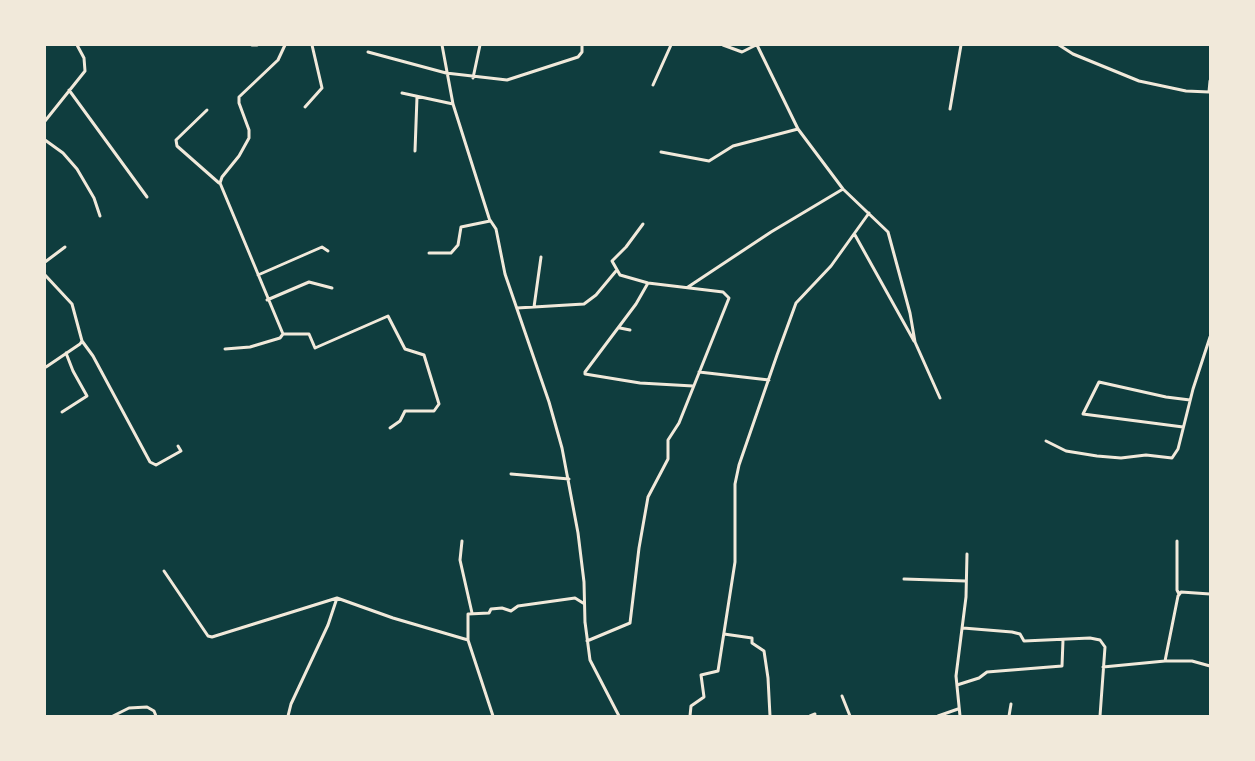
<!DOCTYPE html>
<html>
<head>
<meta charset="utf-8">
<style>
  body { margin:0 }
  #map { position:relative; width:1255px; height:761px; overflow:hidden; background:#0f3d3e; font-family:Ubuntu,sans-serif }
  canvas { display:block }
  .frame { position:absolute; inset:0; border:46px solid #f1e9da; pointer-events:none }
</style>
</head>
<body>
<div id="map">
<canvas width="1255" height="761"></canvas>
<div class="frame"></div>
</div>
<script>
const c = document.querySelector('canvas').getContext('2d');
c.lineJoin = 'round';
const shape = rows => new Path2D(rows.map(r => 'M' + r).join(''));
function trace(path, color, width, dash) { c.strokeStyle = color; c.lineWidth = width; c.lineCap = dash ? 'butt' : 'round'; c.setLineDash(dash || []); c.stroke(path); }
trace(shape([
  [252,45,257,45],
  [723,45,742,52,756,45],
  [757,45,798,129,843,189,888,232,910,313,915,342,940,398],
  [1059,45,1073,54,1139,81,1186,91,1209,92,1210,81],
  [368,52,446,73,507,80,578,57,582,52,582,45],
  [473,78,480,45],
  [653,85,671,45],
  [69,90,147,197],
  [402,93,453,104,442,45],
  [305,107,322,88,312,45],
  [950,109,961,45],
  [207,110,176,140,177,146,219,183],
  [45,121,85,71,84,58,77,45],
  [45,140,63,153,77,169,94,198,100,216],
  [415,151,417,97],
  [661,152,709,161,733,146,798,129],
  [490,220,496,229,505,274,549,402,562,448,578,533,584,582,585,623],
  [855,235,914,341],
  [429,253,451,253,458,245,461,227,490,221,453,104],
  [45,262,65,247],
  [45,275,72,304,82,341,80,344,46,367],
  [258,275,322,247,328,251],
  [648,283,636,304,585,372,585,374,640,383,693,386],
  [688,287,771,232,843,189],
  [267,300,309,282,332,288],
  [534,307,541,257],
  [517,308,584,304,596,295,616,271],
  [620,328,630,330],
  [283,334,309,334,315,348,388,316,405,349,424,355,439,404,434,411,405,411,400,421,390,428],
  [82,341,93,356,150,462,156,465,181,451,178,446],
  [225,349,250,347,280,338,283,334,220,183,222,177,239,156,249,138,249,130,239,103,239,97,278,60,285,45],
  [699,372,769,380],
  [62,412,87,396,73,371,66,353],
  [1183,427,1083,414,1099,382,1166,397,1190,400],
  [1046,441,1066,451,1097,456,1121,458,1146,455,1172,458,1178,449,1193,389,1210,337],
  [511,474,569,479],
  [462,541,460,560,472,613],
  [1177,541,1177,590,1179,594],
  [164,571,208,636,212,637,337,598,393,618,468,640],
  [904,579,966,581],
  [585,622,590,660,619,716],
  [963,628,1012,632,1020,634,1024,641,1090,638,1100,640,1105,647,1100,716],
  [724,634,752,638,752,643,764,651,768,678,770,716],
  [587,641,630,623,639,548,648,497,668,459,668,440,679,423,729,298,723,292,648,283,620,275,612,261,626,247,643,224],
  [1165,661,1192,661,1210,666],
  [1103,667,1165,661,1178,596,1181,592,1210,594],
  [957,685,979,678,987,672,1062,666,1063,640],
  [842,696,850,716],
  [113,716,129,708,147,707,154,711,156,716],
  [288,716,291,704,328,625,337,598],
  [493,716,468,640,468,614,489,613,491,609,502,608,511,611,518,606,575,598,583,603],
  [690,716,691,706,704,697,701,675,718,671,735,562,735,484,739,465,777,355,796,303,831,266,869,213],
  [810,716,815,714],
  [938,716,958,709],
  [960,716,956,676,966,597,967,554],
  [1009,716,1011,704]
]), '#f1e9da', 3);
</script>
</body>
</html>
